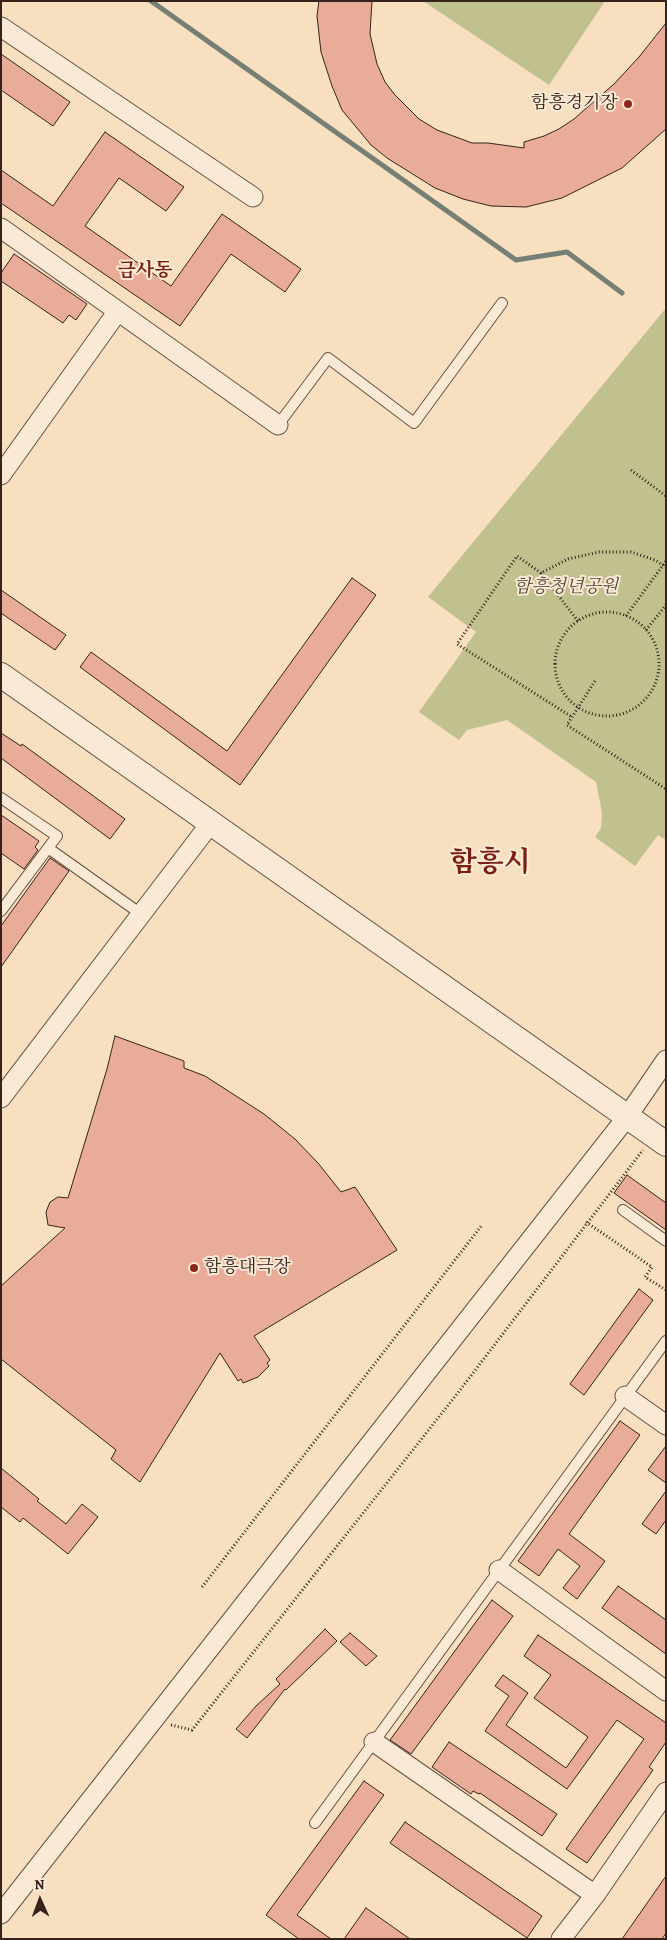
<!DOCTYPE html>
<html>
<head>
<meta charset="utf-8">
<style>
  body { margin:0 }
  #map { position:relative; width:667px; height:1940px; overflow:hidden; background:#f7dfbf; font-family:Alegreya,serif }
  canvas { display:block }
  .frame { position:absolute; inset:0; border:2px solid #37231c; pointer-events:none }
  .north { position:absolute; left:15px; top:1875px; width:50px; height:50px; -webkit-text-stroke:4px #faead5; paint-order:stroke; rotate:358deg; font-size:14px; font-weight:700; line-height:20px; text-align:center; color:#37231c }
  .north::after { content:''; display:block; margin:auto; width:18px; height:22px; background:#37231c; clip-path:polygon(50% 0,100% 100%,50% 72%,0 100%) }
</style>
</head>
<body>
<div id="map">
<canvas width="667" height="1940"></canvas>
<div class="frame"></div>
<div class="north">N</div>
</div>
<script>
const c = document.querySelector('canvas').getContext('2d');
c.lineJoin = 'round';
function fill(path, color) { c.fillStyle = color; c.fill(path, 'evenodd'); }
const shape = rows => new Path2D(rows.map(r => 'M' + r).join(''));
function trace(path, color, width, dash) { c.strokeStyle = color; c.lineWidth = width; c.lineCap = dash ? 'butt' : 'round'; c.setLineDash(dash || []); c.stroke(path); }
function drawText(font, color, halo, rows, align = 'center') {
  c.font = font + ' Alegreya,"Noto Serif KR",serif'; c.lineWidth = 4; c.setLineDash([]); c.textBaseline = 'middle'; c.strokeStyle = halo; c.fillStyle = color; for (const [text, x, y, turn = 0] of rows) {
    c.save(); c.translate(x, y); c.rotate((+turn || 0) * Math.PI / 180); c.textAlign = isNaN(turn) ? turn : align; if (halo) c.strokeText(text, 0, 0); c.fillText(text, 0, 0); c.restore();
  }
}
fill(shape([
  [423,1,605,1,549,85],
  [666,308,666,840,658,835,635,866,595,837,601,828,602,813,596,782,507,720,467,730,459,740,419,712,476,632,428,597]
]), '#c0c18f');
trace(shape([
  [151,1,516,260,567,252,622,293]
]), '#757f73', 5);
const building = shape([
  [319,1,372,1,370,34,377,64,385,82,395,95,419,119,437,130,472,143,488,143,524,148,524,142,544,136,559,129,574,119,614,84,639,57,666,23,666,129,622,168,562,198,526,207,491,206,463,199,435,188,387,158,371,145,342,110,332,86,321,52,317,16,319,1],
  [1,54,70,102,53,126,1,90,1,54],
  [105,132,184,187,166,211,119,178,85,226,171,286,222,214,301,269,285,292,231,254,180,326,1,203,1,170,53,206,105,132],
  [14,254,87,304,76,320,69,315,63,323,1,281,1,273,14,254],
  [352,578,376,595,240,785,80,667,91,652,227,751,352,578],
  [1,590,66,635,55,650,1,613,1,590],
  [1,733,21,746,22,744,125,819,110,839,1,758,1,733],
  [1,815,39,841,35,847,38,850,24,869,1,853,1,815],
  [50,858,69,871,1,967,1,926,50,858],
  [115,1036,184,1061,184,1068,205,1076,264,1114,295,1139,318,1163,341,1192,355,1187,397,1250,254,1336,270,1360,267,1363,269,1366,258,1377,243,1383,241,1379,238,1381,220,1353,140,1482,111,1459,116,1450,1,1359,1,1286,65,1228,48,1225,46,1212,50,1202,58,1197,68,1198,107,1069,115,1036],
  [627,1175,666,1203,666,1230,614,1193,627,1175],
  [639,1289,653,1300,584,1395,570,1384,639,1289],
  [620,1421,640,1435,569,1534,605,1561,577,1599,563,1588,580,1566,558,1549,539,1576,518,1561,620,1421],
  [666,1446,666,1483,648,1470,666,1446],
  [1,1468,39,1499,37,1501,66,1524,82,1504,98,1517,68,1554,23,1518,20,1522,1,1507,1,1468],
  [666,1491,666,1520,656,1534,642,1524,666,1491],
  [618,1586,666,1620,666,1654,602,1608,618,1586],
  [492,1600,513,1616,411,1754,390,1740,492,1600],
  [325,1629,337,1641,286,1690,285,1689,247,1738,236,1729,256,1706,280,1684,276,1679,325,1629],
  [350,1633,377,1656,366,1666,340,1642,350,1633],
  [538,1635,666,1723,666,1742,649,1767,653,1770,587,1863,566,1849,644,1739,617,1720,567,1789,485,1731,509,1696,495,1686,503,1675,528,1693,506,1725,566,1768,588,1737,534,1698,551,1675,524,1656,538,1635],
  [449,1742,557,1814,542,1836,480,1793,479,1794,473,1791,471,1794,432,1767,449,1742],
  [364,1781,384,1795,297,1915,331,1939,299,1939,266,1915,364,1781],
  [405,1822,542,1916,527,1938,390,1843,405,1822],
  [666,1876,666,1933,662,1939,622,1939,666,1876],
  [366,1908,410,1939,344,1939,366,1908]
]);
fill(building, '#e9ac98');
trace(building, '#37231c', 1);
const service = shape([
  [278,425,328,358,414,423,502,303],
  [1,798,57,836,1,911],
  [48,848,141,914],
  [623,1210,666,1241],
  [315,1823,666,1341]
]);
const minor = shape([
  [1,27,253,197],
  [1,228,278,425],
  [1,475,118,311],
  [1,1098,210,824],
  [625,1396,666,1425],
  [499,1570,666,1691],
  [374,1742,595,1895],
  [1,1914,627,1117,666,1060],
  [561,1939,595,1895,666,1792]
]);
const tertiary = shape([
  [1,675,666,1144]
]);
trace(service, '#675245', 12);
trace(minor, '#675245', 21);
trace(tertiary, '#675245', 26);
trace(shape([
  [631,470,666,496],
  [541,573,517,556,457,644,572,717],
  '555 664a52 52 0 1 1 104 0a52 52 0 1 1-104 0Z',
  [626,616,666,561],
  [578,621,541,573,568,559,599,552,631,552,655,560,666,567],
  [646,630,666,605],
  [595,681,567,725,666,789],
  [586,1222,652,1267,645,1277,666,1290],
  [202,1587,482,1225],
  [171,1725,192,1730,457,1394,643,1150]
]), '#37231c', 3, [1, 2.5]);
trace(service, '#faead5', 10);
trace(minor, '#faead5', 19);
trace(tertiary, '#faead5', 24);
for (const [x, y, r, color] of [
  [628,104,5,"#8f2418"],
  [194,1268,5,"#8f2418"]
]) { const dot = new Path2D(); dot.arc(x, y, r, 0, 2 * Math.PI); c.fillStyle = color; c.fill(dot); trace(dot, '#faead5', 2); }
drawText('18px', '#37231c', '#faead5', [
  ["함흥경기장",618,104],
  ["함흥대극장",204,1268,"left"]
], 'right');
drawText('italic 18px', '#594a39', '#faead5', [
  ["함흥청년공원",566,588]
]);
drawText('bold 19px', '#7a1f14', '#faead5', [
  ["금사동",145,271]
]);
drawText('bold 28px', '#7a1f14', '#faead5', [
  ["함흥시",490,864]
]);
</script>
</body>
</html>
